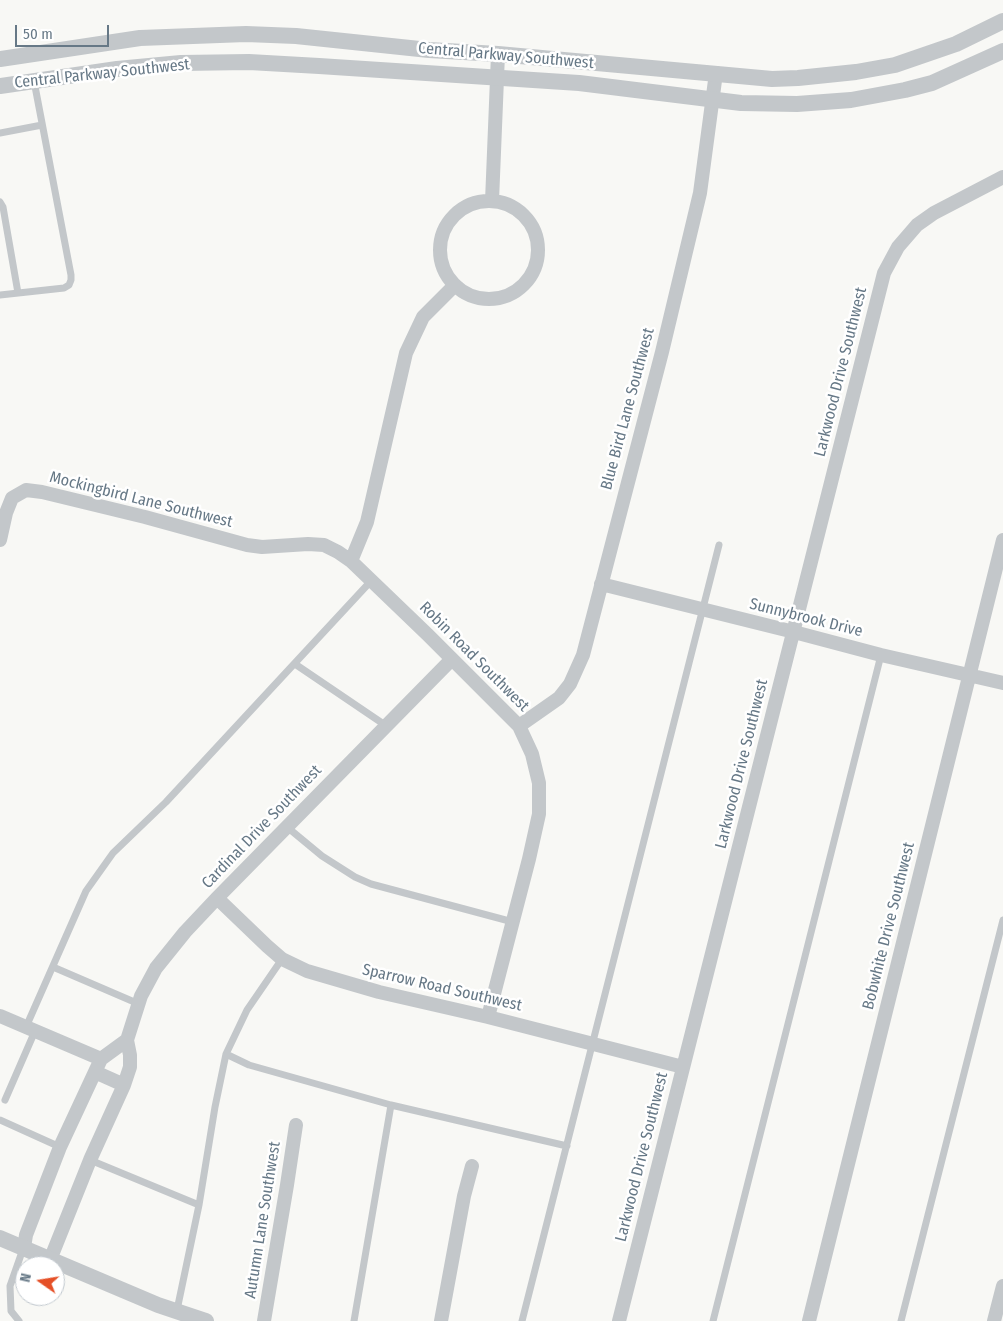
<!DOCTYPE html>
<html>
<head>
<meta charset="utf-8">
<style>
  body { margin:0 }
  #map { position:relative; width:1003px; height:1321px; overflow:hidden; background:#f8f8f5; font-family:"Fira Sans Condensed",sans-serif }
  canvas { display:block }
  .north { position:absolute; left:15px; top:1256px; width:50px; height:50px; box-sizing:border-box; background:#fff; border:1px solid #c2c9cf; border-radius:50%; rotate:283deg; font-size:14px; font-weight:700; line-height:20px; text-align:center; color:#667886 }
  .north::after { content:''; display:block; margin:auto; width:18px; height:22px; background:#e55027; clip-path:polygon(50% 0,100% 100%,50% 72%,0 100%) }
  .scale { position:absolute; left:15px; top:25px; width:94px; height:22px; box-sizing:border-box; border:2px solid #667886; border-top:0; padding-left:6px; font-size:15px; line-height:18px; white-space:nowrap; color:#667886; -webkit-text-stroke:4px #fff; paint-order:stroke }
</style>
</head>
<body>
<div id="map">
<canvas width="1003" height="1321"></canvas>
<div class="north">N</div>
<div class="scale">50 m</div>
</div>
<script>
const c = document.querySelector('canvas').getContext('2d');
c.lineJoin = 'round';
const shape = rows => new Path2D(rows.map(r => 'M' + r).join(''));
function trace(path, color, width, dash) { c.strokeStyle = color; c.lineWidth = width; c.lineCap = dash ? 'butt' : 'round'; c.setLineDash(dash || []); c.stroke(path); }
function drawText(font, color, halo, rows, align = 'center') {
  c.font = font + ' "Fira Sans Condensed",sans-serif'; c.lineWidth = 5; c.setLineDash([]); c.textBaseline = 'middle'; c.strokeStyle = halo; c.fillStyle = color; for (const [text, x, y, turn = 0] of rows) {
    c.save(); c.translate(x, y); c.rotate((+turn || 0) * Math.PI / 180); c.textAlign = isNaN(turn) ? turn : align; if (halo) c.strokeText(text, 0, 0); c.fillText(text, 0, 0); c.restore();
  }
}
trace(shape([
  [0,133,42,125],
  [0,202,3,207,18,293],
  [0,295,64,288,69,285,71,280,71,275,34,81],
  [295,664,385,725],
  [287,827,322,856,355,877,371,884,513,922],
  [53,967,139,1004],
  [26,1027,86,891,113,853,166,802,371,581],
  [226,1054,249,1065,391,1105,567,1146],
  [5,1100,35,1031],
  [0,1120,60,1147],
  [90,1160,199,1205],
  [177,1310,199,1205,215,1107,226,1054,247,1010,282,959],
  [19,1321,11,1311,10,1286,23,1249],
  [354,1321,391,1105],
  [522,1321,719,545],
  [713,1321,881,655],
  [901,1321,1003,920]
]), '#c3c7ca', 7);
trace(shape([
  [492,201,498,54],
  '440 250a49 49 0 1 1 98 0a49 49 0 1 1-98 0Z',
  [0,540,6,513,12,498,26,490,42,492,145,517,247,545,262,547,308,544,324,545,338,552,351,561,428,635,519,726,532,754,539,783,539,814,529,859,488,1017],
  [351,561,367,522,406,353,423,317,455,285],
  [601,584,794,632,881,655,1003,683],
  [519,726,559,698,570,684,583,655,662,352,700,193,716,73],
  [217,898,267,946,282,959,307,971,379,992,488,1017,683,1067],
  [0,1016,101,1059],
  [95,1072,124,1085],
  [24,1248,26,1235,60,1147,101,1059,127,1040],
  [50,1260,90,1160,124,1085,130,1067,130,1055,127,1040,141,996,156,968,185,932,217,898,452,659],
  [264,1321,287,1185,296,1125],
  [441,1321,464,1196,472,1166],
  [619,1321,884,273,898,247,917,225,934,213,1003,177],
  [809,1321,1003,540],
  [994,1321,1003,1286]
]), '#c3c7ca', 14);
trace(shape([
  [0,59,140,38,246,34,296,36,429,50,498,54,772,79,798,78,856,72,895,65,956,44,1003,21],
  [0,86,117,69,181,63,249,62,319,66,579,83,741,103,797,104,851,100,905,90,932,83,1003,51],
  [0,1238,158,1305,206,1321]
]), '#c3c7ca', 16);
drawText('16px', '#667886', '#fff', [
  ["Central Parkway Southwest",506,56,5],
  ["Central Parkway Southwest",102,74,-6],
  ["Larkwood Drive Southwest",841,372,-76],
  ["Blue Bird Lane Southwest",628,409,-75],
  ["Mockingbird Lane Southwest",141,500,14],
  ["Sunnybrook Drive",806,618,14],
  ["Robin Road Southwest",474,657,45],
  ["Larkwood Drive Southwest",742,764,-76],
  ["Cardinal Drive Southwest",262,827,-46],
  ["Bobwhite Drive Southwest",889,926,-76],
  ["Sparrow Road Southwest",442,988,13],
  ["Larkwood Drive Southwest",642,1157,-76],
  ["Autumn Lane Southwest",263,1220,-81]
]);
</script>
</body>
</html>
